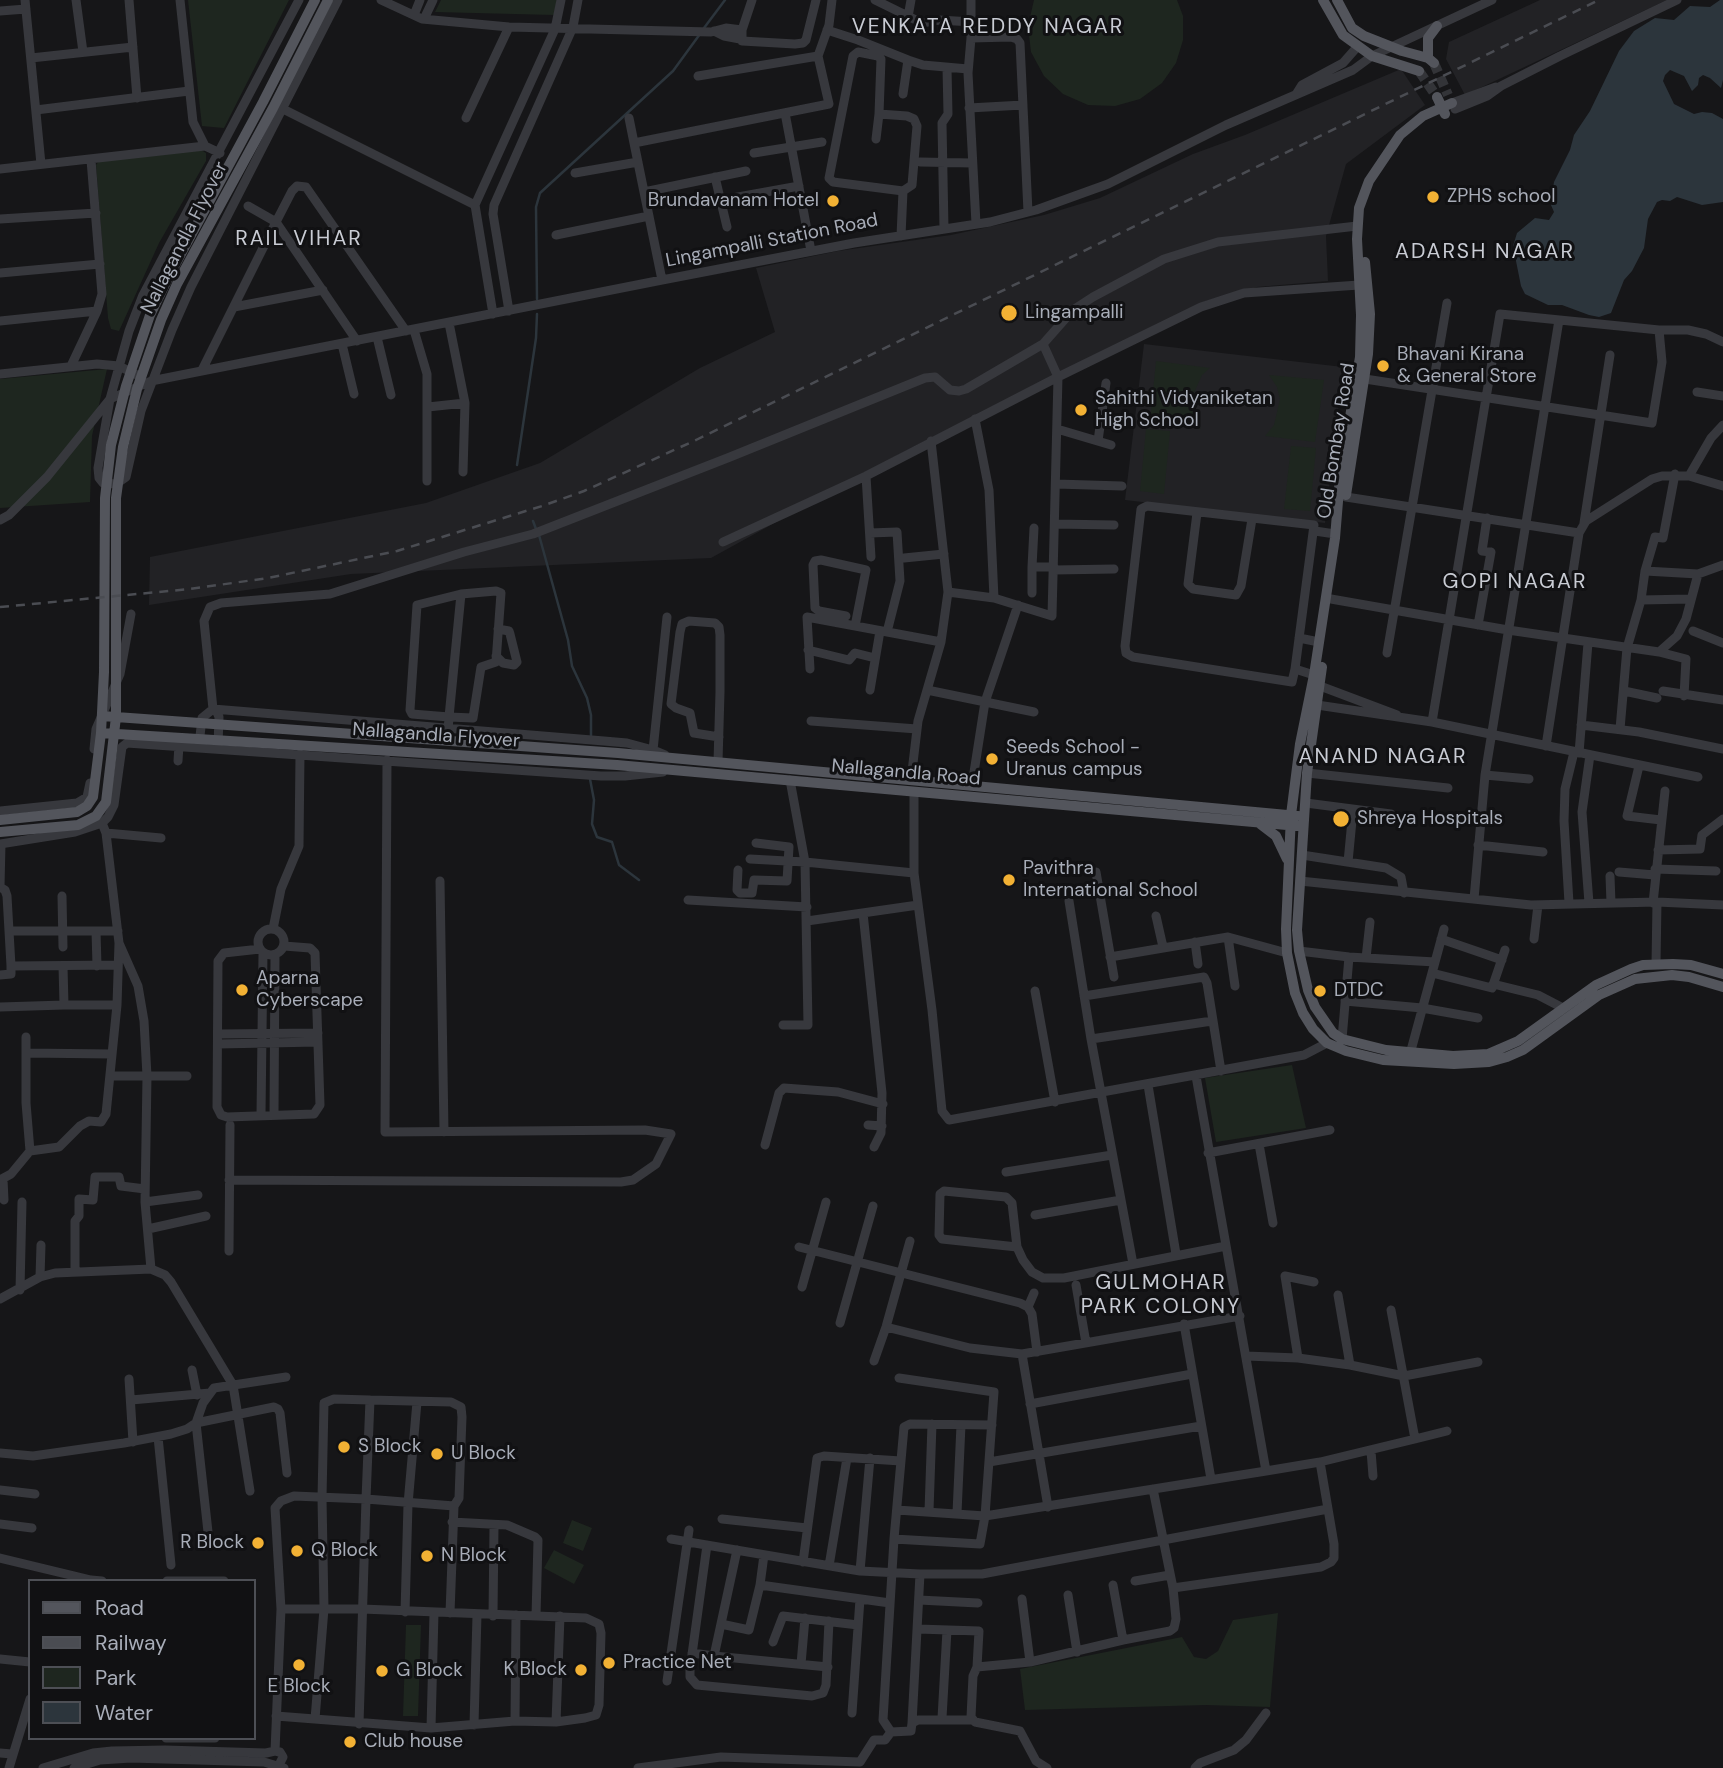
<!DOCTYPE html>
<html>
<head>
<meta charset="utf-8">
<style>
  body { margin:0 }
  #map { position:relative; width:1723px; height:1768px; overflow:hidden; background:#161618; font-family:"DM Sans",sans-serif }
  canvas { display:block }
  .legend { position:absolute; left:28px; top:1579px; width:228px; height:161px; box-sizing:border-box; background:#111113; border:2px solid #4d4f55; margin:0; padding:9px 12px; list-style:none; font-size:21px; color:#a8adb8 }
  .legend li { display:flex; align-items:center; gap:14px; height:35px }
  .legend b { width:35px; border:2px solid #4d4f55 }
</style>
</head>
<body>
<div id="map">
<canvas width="1723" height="1768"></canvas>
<ul class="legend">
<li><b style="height:9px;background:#53555c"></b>Road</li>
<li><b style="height:9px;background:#4a4c52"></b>Railway</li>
<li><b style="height:19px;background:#1e261f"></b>Park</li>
<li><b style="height:19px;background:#2c353c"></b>Water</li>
</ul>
</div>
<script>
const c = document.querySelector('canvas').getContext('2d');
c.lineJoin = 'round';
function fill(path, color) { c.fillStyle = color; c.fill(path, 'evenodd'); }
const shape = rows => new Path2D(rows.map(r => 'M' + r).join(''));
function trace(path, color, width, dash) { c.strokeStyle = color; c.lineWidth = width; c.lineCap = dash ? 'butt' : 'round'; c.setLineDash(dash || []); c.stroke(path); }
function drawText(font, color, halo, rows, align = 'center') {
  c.font = font + ' "DM Sans",sans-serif'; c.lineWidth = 6; c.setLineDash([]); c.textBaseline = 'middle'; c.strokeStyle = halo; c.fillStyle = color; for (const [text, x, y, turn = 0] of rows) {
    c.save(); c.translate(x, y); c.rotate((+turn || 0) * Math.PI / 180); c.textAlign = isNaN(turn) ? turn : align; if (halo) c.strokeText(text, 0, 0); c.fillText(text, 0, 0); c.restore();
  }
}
fill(shape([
  [1540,0,1667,0,1465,95,1446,59,1449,42],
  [1401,69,1425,105,1346,164,1326,236,1328,281,1257,287,1206,301,905,451,711,558,351,574,149,605,150,557,426,503,540,463,700,368,775,332,756,268,838,251,951,235,1044,215,1100,198,1193,154,1245,135],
  [1144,344,1343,367,1325,523,1125,500]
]), '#222225');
fill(shape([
  [188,0,289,0,224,128,202,126],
  [441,0,557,0,554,15,435,12],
  [1034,0,1177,0,1183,16,1183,40,1176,63,1162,83,1140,99,1115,106,1088,105,1063,94,1044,76,1031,52,1028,26],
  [201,150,206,153,206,161,159,243,119,331,111,329,108,318,96,165,99,161],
  [1156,361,1210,368,1202,375,1193,395,1192,407,1195,419,1201,429,1150,421],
  [107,369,92,436,90,502,0,508,0,379],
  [1269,375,1324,380,1315,442,1265,436,1274,425,1280,399,1277,387],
  [1146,429,1170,431,1164,494,1140,491],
  [1291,446,1316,448,1310,511,1284,509],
  [1292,1065,1306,1128,1216,1142,1205,1078],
  [572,1520,592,1528,583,1551,563,1543],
  [554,1550,584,1565,574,1584,544,1568],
  [1278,1613,1270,1707,1206,1705,1025,1710,1020,1669,1182,1637,1194,1657,1206,1659,1218,1651,1233,1620],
  [406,1625,421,1625,418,1716,403,1716]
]), '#1e261f');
fill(shape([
  [1720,0,1723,0,1723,80,1721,88,1710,78,1703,75,1699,78,1698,85,1692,91,1684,76,1670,70,1665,75,1663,81,1674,104,1694,114,1702,112,1712,113,1723,119,1723,202,1702,205,1677,197,1670,201,1662,200,1657,202,1648,219,1644,248,1632,271,1624,280,1611,313,1599,317,1589,315,1562,305,1548,305,1525,294,1521,286,1513,246,1517,233,1535,218,1549,220,1554,212,1551,205,1554,182,1570,150,1574,135,1590,111,1619,51,1634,31,1655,18,1674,20,1690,6,1710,7]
]), '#2c353c');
trace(shape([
  [704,28,725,0],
  [537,299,536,207,540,193,673,71,700,34],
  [517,465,536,338,537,314],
  [533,521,536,529],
  [539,535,568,640,572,666,587,698,591,715,591,737],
  [590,779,594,800,592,824,597,837,612,842,619,865,639,880]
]), '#2c353c', 2.5);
trace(shape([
  [1434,63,1448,95],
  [1419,71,1437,97]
]), '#333438', 10, [10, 5]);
trace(shape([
  [25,0,41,164],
  [76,0,83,52],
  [129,0,137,98],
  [180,0,193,122,205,146],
  [299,0,143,295,129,331,110,399,98,468,99,478,103,483,116,484,126,477,141,411,172,330,191,287,338,0],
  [381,0,422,19,509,27,711,32,726,28,742,30],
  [752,0,742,30,742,41,795,44,803,43,806,40,816,0],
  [875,0,922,23,939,20,972,22],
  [971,0,971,38,968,73,976,224],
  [0,11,26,9],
  [414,15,420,0],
  [908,17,911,0],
  [424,19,433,0],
  [827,30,858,40,908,60],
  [714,31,724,36,740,39],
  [971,38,1011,37,1017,39,1020,43,1028,212],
  [858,52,878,56,881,59,879,114,907,116,914,119,917,126,912,185,903,191,833,182,829,178,853,56,858,52],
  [31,58,133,47],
  [698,76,818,56],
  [1297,93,1302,85,1343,63,1358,46],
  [903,94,908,60,923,65,968,69],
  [1452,103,1496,87],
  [969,108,1023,105],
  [283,109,475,205],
  [1455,109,1487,96,1501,86,1560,56,1677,0],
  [36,110,189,91],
  [785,113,811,251],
  [466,118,509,27],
  [629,118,634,143],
  [876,139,879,114],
  [754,153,822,142],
  [920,162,972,163],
  [0,169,205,146,220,153],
  [575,173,638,162],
  [715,177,727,227],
  [644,192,746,171],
  [727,199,799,186],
  [248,206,276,222,357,341],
  [0,219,96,213],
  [944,229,942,123,948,114,947,68],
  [556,235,649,216],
  [901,236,903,191],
  [0,273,100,264],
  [662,280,634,143,829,104,818,56,829,25,832,0],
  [234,307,323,290],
  [509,311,493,214,494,205,573,27,578,0],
  [493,314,475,205,555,29,561,0],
  [0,321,97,311],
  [449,323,465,403,463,472],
  [414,330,427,374,427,481],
  [377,337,391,395],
  [342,344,354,394],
  [71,366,97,311,102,294,91,160],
  [202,370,276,222,292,191,297,186,306,187,406,331],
  [0,374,97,364,119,366,137,375],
  [1365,379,1652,423,1662,362,1659,330,1688,330,1706,334,1723,342],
  [1697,392,1723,396],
  [428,407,465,403],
  [975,419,989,490,994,598,1052,616,1058,377,1043,344],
  [1057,429,1111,445],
  [1098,441,1106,383],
  [866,476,871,557],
  [1689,476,1711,438,1723,425],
  [1056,484,1122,486],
  [1346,497,1579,533,1586,521,1652,479,1662,476,1689,476,1723,486],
  [1197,513,1188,584,1193,589,1236,595,1241,586,1252,519],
  [0,520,9,515,47,477,110,399,151,381,662,280,854,243,990,222,1036,210,1108,184,1226,125,1353,70,1372,56,1492,0],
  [1584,523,1610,355],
  [1055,524,1114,525],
  [1034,528,1032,567,1054,567],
  [1315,531,1335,534],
  [870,533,897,532,900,581,887,632],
  [723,542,866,476,1058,377,1201,307,1244,293,1359,285],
  [904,558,944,554],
  [1054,570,1114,569],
  [1645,571,1698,574,1723,565],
  [948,592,994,598],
  [1032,593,1032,567],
  [1331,599,1508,630,1659,652,1686,659,1684,696],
  [1641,600,1690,599],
  [846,616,819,611,815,608,813,565,815,561,821,560,866,570,855,626],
  [1478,625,1491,552,1482,551,1487,518],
  [1693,631,1723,643],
  [1299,638,1319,642],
  [808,650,849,660,855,653,875,658],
  [1659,652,1677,636,1686,619,1698,574],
  [1387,653,1447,303],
  [496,656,503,663,514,665,517,662,510,634,509,631,498,629],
  [810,669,807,617,941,642],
  [1295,669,1292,682,1133,657,1126,653,1125,646,1141,509,1147,506,1314,525,1295,669,1314,675],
  [1320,686,1397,715],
  [870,690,880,631],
  [927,690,1034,712],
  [1624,691,1657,698],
  [1663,691,1723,700],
  [1317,705,1432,722,1698,777],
  [213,709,204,621,210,607,221,603,330,594,464,552,533,534,730,457,925,378,935,377,950,390,959,391,966,389,1043,344,1073,310,1093,297,1164,259,1218,242,1357,226],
  [216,710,219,717,218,746],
  [811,721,917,729],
  [1432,722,1500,314,1659,330],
  [1581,725,1639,732,1723,749],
  [448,728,449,719,449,717,461,594,417,605,410,710,412,714,449,717,473,718,481,667,496,662,501,593,496,591,461,594],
  [1620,729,1627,648,1641,600,1645,571,1655,537,1663,538,1675,474],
  [199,745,202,718,213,709,604,741,627,743,653,750,665,755],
  [1546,746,1579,533],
  [94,749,96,729,120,674,131,614],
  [653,750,667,617],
  [1579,753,1588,643],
  [178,761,179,745],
  [718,762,720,692,720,635,719,627,715,623,689,621,682,624,680,632,671,704,676,708,690,713,694,733,719,737],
  [1639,766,1627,816,1661,820],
  [1307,773,1448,788],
  [1485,775,1529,779],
  [911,780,918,721,941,642,948,592,931,441],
  [972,785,985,702,1018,605],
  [914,792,914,873,932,1010,942,1111,949,1120,1304,1055,1327,1043],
  [1306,803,1391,814],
  [0,811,77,803,87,797,90,783],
  [106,833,161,838],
  [0,844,75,832,102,823,108,817,114,805,122,747,127,743,601,776,625,776,663,772],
  [1478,845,1543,852],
  [1658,850,1700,849,1702,835,1723,819],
  [1302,855,1386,868,1401,877,1404,893],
  [750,859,805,862,914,873],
  [1348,862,1353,810],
  [1655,869,1716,871],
  [738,870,737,890,740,893,752,893,754,880,787,881,789,847,756,843],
  [1096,872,1114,977],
  [1619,872,1655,875],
  [1610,876,1611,903],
  [440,881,444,1132],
  [1300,881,1531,905,1657,902,1723,905],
  [0,887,5,890,7,896,11,966,118,965],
  [0,887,1,844],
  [62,896,63,947],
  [1474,899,1485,775,1559,320],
  [688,900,807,907],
  [1069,901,1091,1039,1133,1264],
  [1569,903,1564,821,1565,789,1574,752],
  [1589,903,1582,812,1590,755],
  [1653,903,1665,791],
  [863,913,882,1093,881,1133,874,1147],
  [1156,916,1163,947],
  [807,921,918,905],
  '258 942a13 13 0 1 1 26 0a13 13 0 1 1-26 0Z',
  [273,929,281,889,299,846,300,754],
  [9,931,118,931],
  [96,931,97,966],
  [1228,937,1235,986],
  [1441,939,1502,960],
  [1534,939,1538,905],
  [1195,942,1198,964],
  [119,943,138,986,144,1021,147,1076,145,1202,151,1269,165,1275,171,1282,233,1385,250,1491],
  [260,949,224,953,218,961,217,1107,221,1115,227,1117,314,1114,320,1105,315,953,310,948,284,946],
  [1299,951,1349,957,1435,962],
  [1110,957,1228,937,1287,953],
  [1366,958,1370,922],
  [1656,964,1657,902],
  [63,966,64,1005,117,1005],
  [1432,973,1492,988,1505,950],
  [0,975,11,974,11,966],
  [1493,984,1538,995,1563,1008],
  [1035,991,1055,1102],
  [1084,996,1204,977,1207,983,1221,1071],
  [1345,1001,1422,1008,1478,1018],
  [0,1007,64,1005],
  [783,1025,808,1025,805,862,790,780],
  [218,1034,318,1033],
  [26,1037,26,1103,30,1151],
  [1091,1039,1212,1021],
  [1342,1039,1349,957],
  [218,1044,318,1042],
  [26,1053,112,1054],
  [1410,1054,1444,929],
  [110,1076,187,1076],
  [1196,1076,1266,1471,1320,1462,1415,1439,1391,1310],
  [1148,1085,1176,1254],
  [261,1115,263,953],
  [274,1115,275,955],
  [868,1125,882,1126],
  [1259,1144,1273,1223],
  [765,1145,779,1093,784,1088,838,1092,883,1104],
  [1208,1153,1330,1130],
  [1006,1172,1112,1155],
  [3,1179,4,1200],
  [0,1180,11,1174,30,1151,59,1147,80,1126,89,1121,101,1122,106,1114,117,1005,119,943,106,833,102,823],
  [229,1180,621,1182,633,1180,656,1164,671,1134,645,1130,385,1132,387,760],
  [145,1202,198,1195],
  [1035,1215,1121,1200],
  [148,1229,206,1216],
  [799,1247,1020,1303,1028,1307,1032,1314,1037,1352],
  [1017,1247,942,1239,939,1235,940,1194,944,1191,1006,1197,1012,1203,1017,1247,1023,1260,1032,1272,1043,1278,1064,1278,1226,1246],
  [229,1251,230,1125],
  [75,1271,75,1221,79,1216,79,1199,93,1200,95,1177,119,1177,121,1186,145,1189],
  [40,1277,41,1245],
  [1076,1285,1086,1343],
  [802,1287,826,1202],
  [20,1290,22,1202],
  [1338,1295,1350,1365],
  [0,1299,40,1277,55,1273,151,1269],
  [1028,1307,1034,1293],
  [840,1323,873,1206],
  [1184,1324,1211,1479],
  [886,1327,970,1348,1022,1354,1240,1316],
  [1022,1354,1048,1507],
  [1246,1356,1298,1358,1350,1365,1404,1376,1478,1362],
  [1298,1358,1285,1276,1314,1282],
  [874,1361,886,1327,910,1241],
  [192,1370,197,1395],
  [129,1379,133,1442],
  [131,1400,210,1393],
  [1030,1404,1192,1374],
  [158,1437,171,1565],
  [1415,1439,1447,1431],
  [1371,1451,1373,1476],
  [0,1453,33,1456,124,1443,171,1434,187,1429,196,1423,274,1407,278,1409,280,1413,287,1473],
  [989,1462,1201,1426],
  [0,1490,35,1494],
  [897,1510,985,1516,1266,1471],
  [929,1511,932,1424],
  [957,1513,961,1425],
  [722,1519,807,1528],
  [452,1522,507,1525,535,1537,538,1540,536,1616],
  [0,1524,32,1528],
  [671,1539,860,1571,920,1574,982,1574,1328,1509],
  [894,1539,980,1544,985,1516,994,1392,899,1378],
  [209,1541,196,1423,203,1403,214,1388,286,1377],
  [707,1545,690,1669,690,1677,697,1685,812,1696,823,1693,826,1685,829,1621],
  [737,1550,714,1656,828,1667],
  [0,1558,91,1580,102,1581],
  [803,1562,817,1458,824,1456,901,1461],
  [829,1566,847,1458],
  [860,1571,870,1458],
  [167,1581,224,1581],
  [1135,1581,1170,1575],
  [760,1585,764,1555],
  [1113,1585,1123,1640],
  [1173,1588,1321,1567,1331,1562,1334,1558,1334,1544,1320,1462],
  [1068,1595,1077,1652],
  [1022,1599,1030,1662],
  [919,1600,978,1603],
  [405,1612,408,1504,417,1402],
  [450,1613,454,1506],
  [493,1616,494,1526],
  [721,1624,749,1630,760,1585,890,1603],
  [918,1629,979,1631,977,1667,973,1676,971,1717,975,1722,1020,1731,1036,1761,1047,1768],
  [773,1642,783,1616,858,1625],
  [692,1653,714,1656],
  [0,1659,30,1662],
  [801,1664,805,1618],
  [977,1667,1030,1662,1123,1640,1170,1631,1174,1628,1176,1619,1173,1588,1153,1489],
  [667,1681,689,1530],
  [852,1713,860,1599],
  [276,1716,431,1728,515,1721,556,1722,585,1718,596,1715,599,1705,601,1633,599,1624,586,1618,362,1609,281,1609],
  [942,1718,947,1630],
  [315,1719,324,1609,322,1498,324,1403,334,1399,370,1400],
  [973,1720,918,1720,912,1723,911,1731,891,1732,883,1720,894,1539,904,1427,910,1424,992,1425],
  [515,1721,516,1615],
  [556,1722,560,1616],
  [912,1723,920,1574],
  [474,1725,477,1615],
  [431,1728,434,1613],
  [166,1738,215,1738],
  [275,1751,281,1609,275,1508,281,1501,294,1496,366,1499,454,1506,459,1498,462,1417,461,1407,451,1402,370,1400,366,1499,359,1724],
  [275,1751,280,1752,283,1757,279,1765],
  [0,1753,12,1754],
  [9,1768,30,1699],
  [43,1768,93,1753,112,1751,165,1750,266,1753,275,1751],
  [74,1768,100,1760,131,1758,264,1762,284,1768],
  [638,1768,721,1757,860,1762,874,1740,885,1740,891,1732],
  [1195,1768,1200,1763,1234,1750,1246,1740,1266,1713]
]), '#37383d', 9);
trace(shape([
  [1323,0,1343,35,1372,56,1419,71],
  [1337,0,1352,28,1364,36,1402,51,1428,58,1434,63],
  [1428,58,1428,38,1437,26],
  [1437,97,1445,114],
  [1452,103,1423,116,1400,135,1369,181,1359,208,1357,239,1361,315,1360,357,1340,477,1335,538,1314,675,1300,744,1291,815,1286,929,1287,953,1295,993,1303,1013,1313,1029,1327,1043,1346,1051,1383,1060,1454,1064,1489,1062,1507,1057,1523,1050,1599,995,1635,979,1672,975,1689,977,1723,987],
  [1346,495,1368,354,1370,314,1365,262],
  [1322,667,1307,773,1297,930,1299,951,1308,990,1315,1007,1333,1033,1342,1039,1386,1050,1453,1056,1488,1054,1518,1041,1596,985,1631,969,1643,965,1673,964,1691,965,1723,974],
  [102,716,618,753,1298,816],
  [101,733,617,765,1298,826],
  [0,820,77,812,87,806,93,797,101,733,104,672,105,498,111,445,126,386,150,315,168,278,263,102,315,0],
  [1259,823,1276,836,1287,859],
  [0,832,78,825,96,816,106,802,116,717,116,498,123,447,137,389,161,320,177,284,273,108,328,0]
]), '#53555c', 10);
trace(shape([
  [0,607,190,589,268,578,397,551,542,506,584,491,696,440,1599,0]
]), '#4a4c52', 2.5, [9, 7]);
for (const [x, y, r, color] of [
  [1433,197,7,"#f2b134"],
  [833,201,7,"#f2b134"],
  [1009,313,9,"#f2b134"],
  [1383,366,7,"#f2b134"],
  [1081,410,7,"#f2b134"],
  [992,759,7,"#f2b134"],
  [1341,819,9,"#f2b134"],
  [1009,880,7,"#f2b134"],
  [242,990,7,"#f2b134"],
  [1320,991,7,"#f2b134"],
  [344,1447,7,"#f2b134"],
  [437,1454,7,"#f2b134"],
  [258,1543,7,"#f2b134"],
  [297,1551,7,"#f2b134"],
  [427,1556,7,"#f2b134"],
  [609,1663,7,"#f2b134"],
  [299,1665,7,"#f2b134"],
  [581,1670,7,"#f2b134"],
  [382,1671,7,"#f2b134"],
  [350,1742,7,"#f2b134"]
]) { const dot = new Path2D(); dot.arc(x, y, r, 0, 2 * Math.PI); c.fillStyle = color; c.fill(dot); trace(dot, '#111113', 2.5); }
drawText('19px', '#a8adb8', '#111113', [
  ["ZPHS school",1447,197],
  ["Brundavanam Hotel",819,201,"right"],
  ["Lingampalli",1025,313],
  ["Bhavani Kirana",1397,355],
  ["& General Store",1397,377],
  ["Sahithi Vidyaniketan",1095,399],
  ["High School",1095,421],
  ["Seeds School -",1006,748],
  ["Uranus campus",1006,770],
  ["Shreya Hospitals",1357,819],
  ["Pavithra",1023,869],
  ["International School",1023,891],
  ["Aparna",256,979],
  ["Cyberscape",256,1001],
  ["DTDC",1334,991],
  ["S Block",358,1447],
  ["U Block",451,1454],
  ["R Block",244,1543,"right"],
  ["Q Block",311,1551],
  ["N Block",441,1556],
  ["Practice Net",623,1663],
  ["K Block",567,1670,"right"],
  ["G Block",396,1671],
  ["E Block",299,1687,"center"],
  ["Club house",364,1742]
], 'left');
drawText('19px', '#a8adb8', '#111113', [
  ["Nallagandla Flyover",185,238,-63],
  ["Lingampalli Station Road",772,241,-11],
  ["Old Bombay Road",1337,441,-81],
  ["Nallagandla Flyover",436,736,4],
  ["Nallagandla Road",906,773,5]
]);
c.letterSpacing = '2px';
drawText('21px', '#c9ccd4', '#111113', [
  ["VENKATA REDDY NAGAR",988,27],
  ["RAIL VIHAR",299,239],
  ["ADARSH NAGAR",1485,252],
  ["GOPI NAGAR",1515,582],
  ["ANAND NAGAR",1383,757],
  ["GULMOHAR",1161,1283],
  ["PARK COLONY",1161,1307]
]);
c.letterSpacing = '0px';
</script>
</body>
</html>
